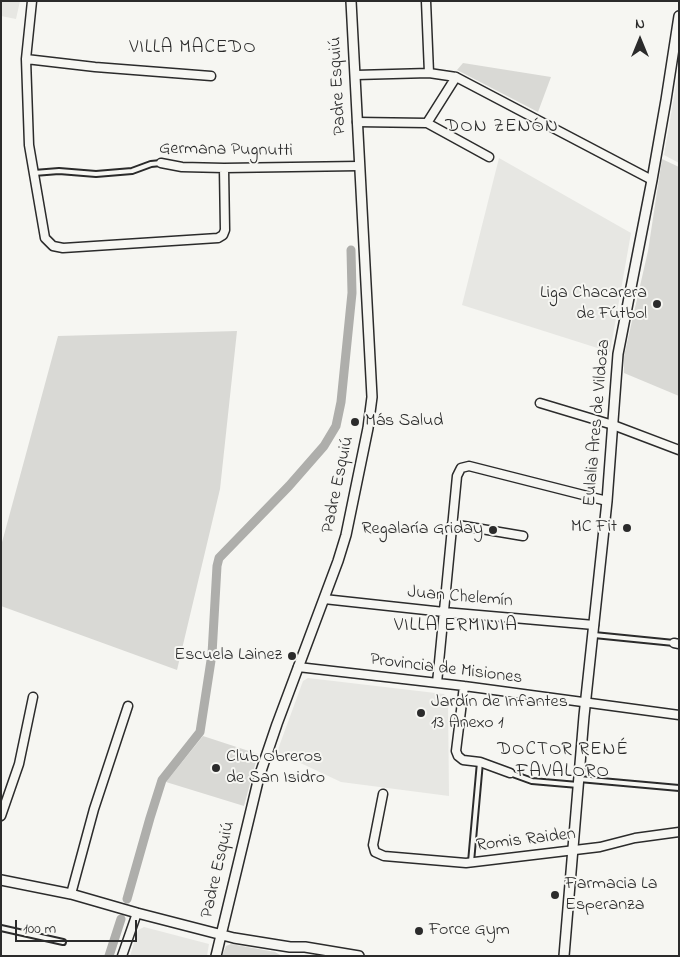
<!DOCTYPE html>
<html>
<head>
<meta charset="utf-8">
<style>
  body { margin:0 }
  #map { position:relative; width:680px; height:957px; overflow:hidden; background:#f6f6f2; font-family:"Indie Flower",sans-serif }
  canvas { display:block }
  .frame { position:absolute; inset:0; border:2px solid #2b2b2b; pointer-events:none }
  .north { position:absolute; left:615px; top:15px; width:50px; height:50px; -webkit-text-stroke:4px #f6f6f2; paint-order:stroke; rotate:0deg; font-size:14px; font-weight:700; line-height:20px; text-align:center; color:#2b2b2b }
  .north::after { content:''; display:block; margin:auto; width:18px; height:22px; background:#2b2b2b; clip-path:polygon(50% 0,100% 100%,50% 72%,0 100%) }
  .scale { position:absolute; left:15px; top:920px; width:122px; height:22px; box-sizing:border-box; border:2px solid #2b2b2b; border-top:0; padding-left:6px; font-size:15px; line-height:18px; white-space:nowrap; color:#2b2b2b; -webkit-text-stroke:4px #f6f6f2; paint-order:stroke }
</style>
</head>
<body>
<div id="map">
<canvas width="680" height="957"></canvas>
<div class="frame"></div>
<div class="north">N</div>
<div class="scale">100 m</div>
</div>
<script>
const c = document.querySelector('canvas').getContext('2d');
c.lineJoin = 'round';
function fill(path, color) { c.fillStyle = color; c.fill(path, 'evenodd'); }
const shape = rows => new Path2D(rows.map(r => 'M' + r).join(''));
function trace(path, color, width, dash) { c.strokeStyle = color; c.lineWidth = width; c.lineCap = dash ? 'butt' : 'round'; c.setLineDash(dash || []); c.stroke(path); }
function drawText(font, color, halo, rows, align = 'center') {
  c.font = font + ' "Indie Flower",sans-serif'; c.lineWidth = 4; c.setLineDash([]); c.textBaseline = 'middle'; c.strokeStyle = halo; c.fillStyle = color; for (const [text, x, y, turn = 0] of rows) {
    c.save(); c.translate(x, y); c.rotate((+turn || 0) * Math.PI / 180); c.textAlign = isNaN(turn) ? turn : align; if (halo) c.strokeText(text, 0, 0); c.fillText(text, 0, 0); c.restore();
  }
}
fill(shape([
  [1,1,20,1,16,19,1,16],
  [679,68,679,163,664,155],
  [499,158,631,233,610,352,462,305],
  [308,678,444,694,448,700,449,796,341,782,277,752,303,681],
  [144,927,209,944,207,956,130,956,138,930]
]), '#e7e7e3');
fill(shape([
  [463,63,551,77,538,112,457,70],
  [662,159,679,167,679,396,624,373,624,356,648,251],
  [237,331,220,489,177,670,1,606,1,546,58,336],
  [203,736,258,754,244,806,166,782],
  [231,944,275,952,282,956,222,956,226,946]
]), '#d9d9d5');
trace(shape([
  [127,899,150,818,162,780,200,732,212,654,217,566,219,558,289,486,324,446,336,426,341,402,352,293,351,250],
  [109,956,121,919]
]), '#aeaeab', 9);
const service = shape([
  [34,173,59,171,96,174,132,171,151,164,161,163],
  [594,635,674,643],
  [510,773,532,781,578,785],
  [579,779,679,788],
  [471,862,480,762],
  [1,928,63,942]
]);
const minor = shape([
  [32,1,26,59,29,145,45,238,53,246,63,248,218,238,223,235,225,230,224,168],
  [426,1,429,73],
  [26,59,95,67,211,76],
  [356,75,429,73,456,77,652,180],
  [357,122,427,123,489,157],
  [427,123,456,77],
  [161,163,182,167,224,168,359,166],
  [540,403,613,425,679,450],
  [452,524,523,536],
  [324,599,444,612,594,625],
  [674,643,679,644],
  [298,667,464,686,679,715],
  [437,683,457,476,461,468,469,466,607,501],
  [464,686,456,751,458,756,463,760,480,762,510,773],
  [383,794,373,845,375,852,384,856,466,863,600,847,635,838,679,832],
  [1,816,19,764,33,697],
  [71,894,94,809,128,706],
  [122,956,137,913]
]);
const tertiary = shape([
  [1,880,71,894,137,913,234,938,290,947,305,947,359,956],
  [216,956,259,777,277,724,338,561,346,535,368,428,372,397,351,1],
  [564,956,584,716,607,501,618,354,652,180,666,100,679,16]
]);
trace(service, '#2b2b2b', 8);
trace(minor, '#2b2b2b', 11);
trace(tertiary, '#2b2b2b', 12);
trace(service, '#f6f6f2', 4);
trace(minor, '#f6f6f2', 8);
trace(tertiary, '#f6f6f2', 9);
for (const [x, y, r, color] of [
  [657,304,5,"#2b2b2b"],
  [355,422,5,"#2b2b2b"],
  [627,528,5,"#2b2b2b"],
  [493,530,5,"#2b2b2b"],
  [292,656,5,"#2b2b2b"],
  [421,713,5,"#2b2b2b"],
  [216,768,5,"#2b2b2b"],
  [555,895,5,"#2b2b2b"],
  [419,931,5,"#2b2b2b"]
]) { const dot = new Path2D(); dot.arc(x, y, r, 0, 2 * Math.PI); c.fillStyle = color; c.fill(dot); trace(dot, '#f6f6f2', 2); }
drawText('18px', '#2b2b2b', '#f6f6f2', [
  ["Padre Esquiú",339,86,-93],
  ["Germana Pugnutti",226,151,1],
  ["Eulalia Ares de Vildoza",598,423,-85],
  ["Padre Esquiú",339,485,-78],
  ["Juan Chelemín",460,598,5],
  ["Provincia de Misiones",446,670,7],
  ["Romis Raiden",526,841,-7],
  ["Padre Esquiú",219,870,-77]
]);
drawText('18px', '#2b2b2b', '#f6f6f2', [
  ["Liga Chacarera",647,294,"right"],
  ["de Fútbol",647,315,"right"],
  ["Más Salud",365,422],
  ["MC Fit",617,528,"right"],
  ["Regalaría Griday",483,530,"right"],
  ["Escuela Lainez",282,656,"right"],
  ["Jardín de Infantes",431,703],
  ["13 Anexo 1",431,724],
  ["Club Obreros",226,758],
  ["de San Isidro",226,779],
  ["Farmacia La",565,885],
  ["Esperanza",565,906],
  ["Force Gym",429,931]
], 'left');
c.letterSpacing = '1px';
drawText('19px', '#2b2b2b', '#f6f6f2', [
  ["VILLA MACEDO",193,49],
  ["DON ZENÓN",502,128],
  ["VILLA ERMINIA",456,627],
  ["DOCTOR RENÉ",563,751],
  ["FAVALORO",563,773]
]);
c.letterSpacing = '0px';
</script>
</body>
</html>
